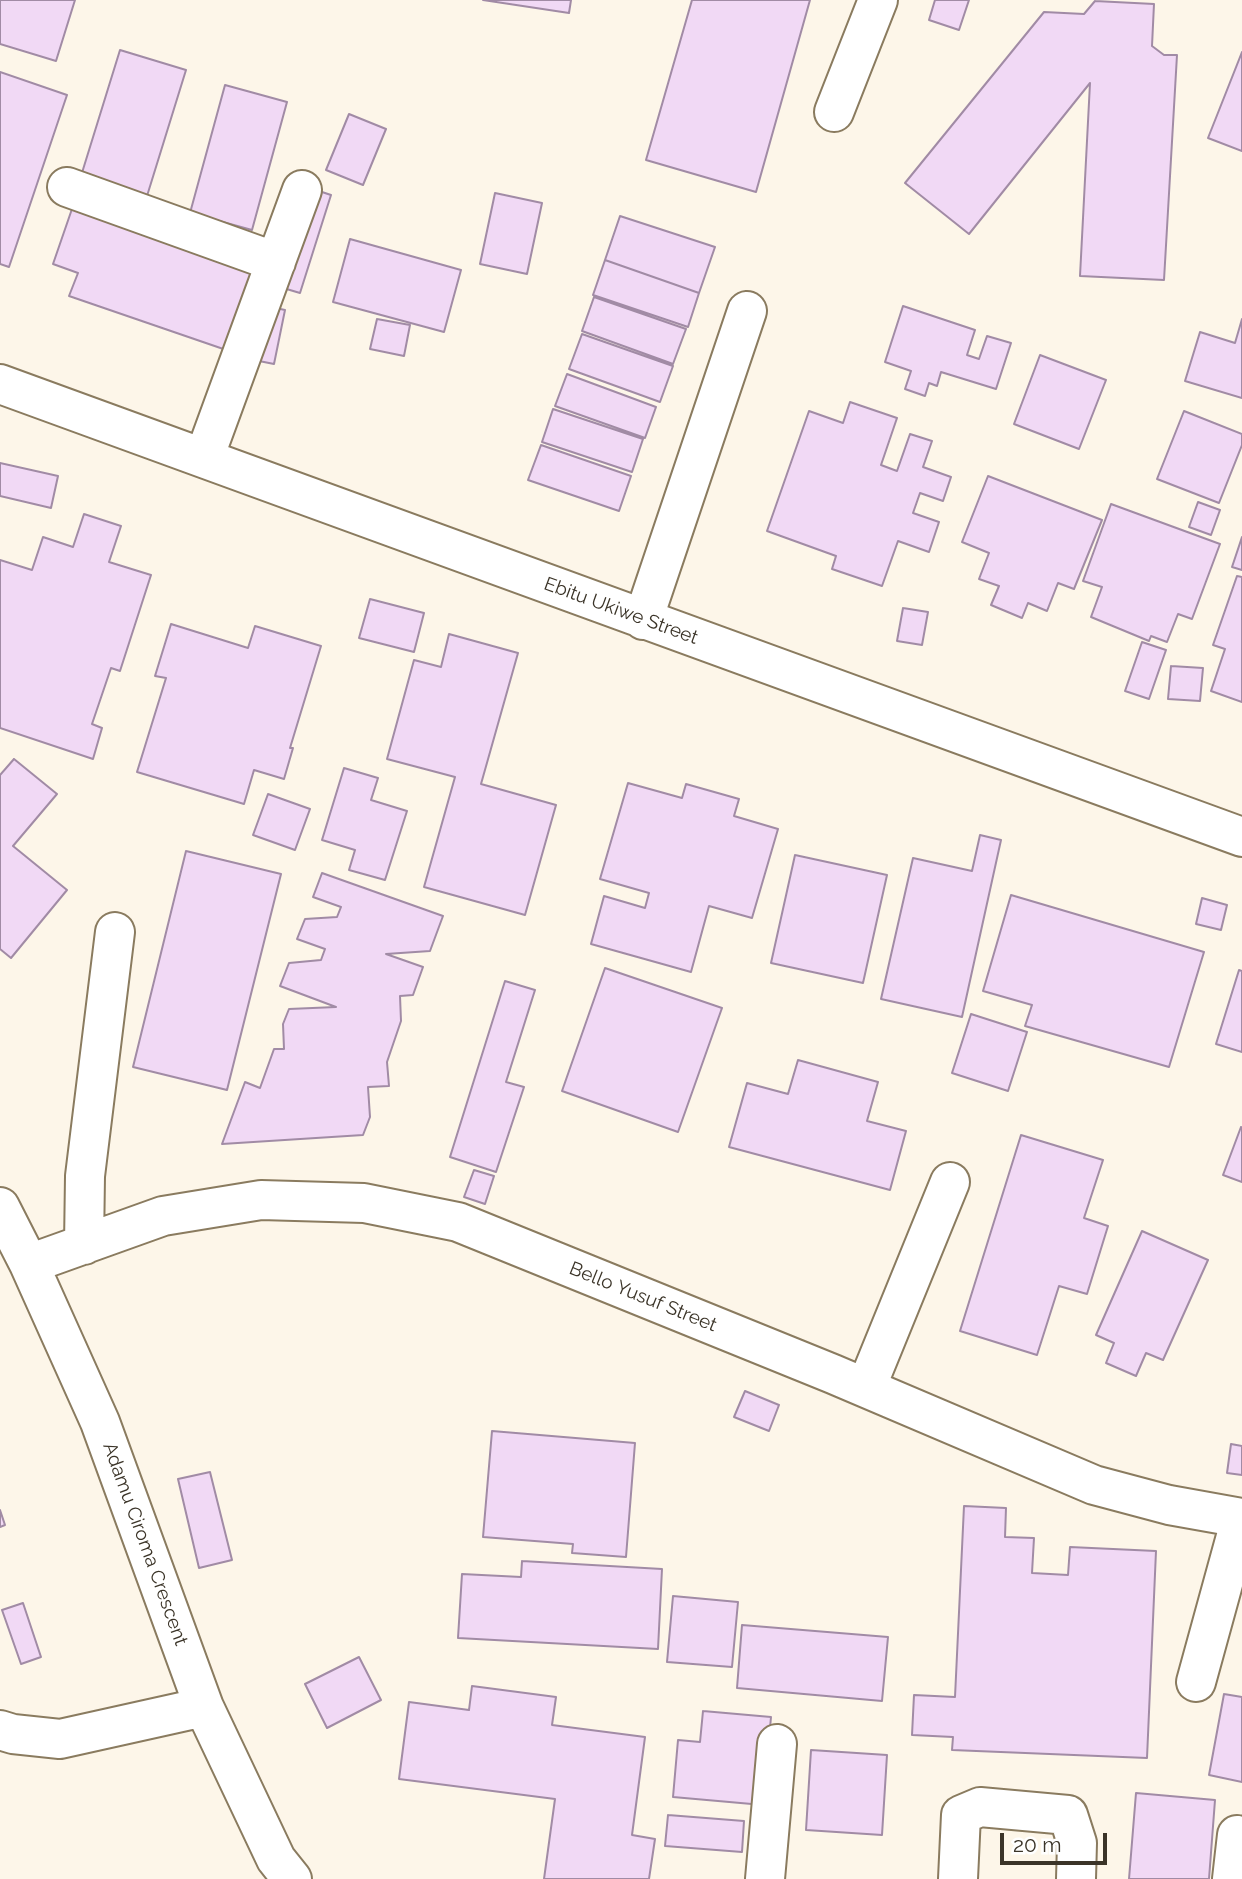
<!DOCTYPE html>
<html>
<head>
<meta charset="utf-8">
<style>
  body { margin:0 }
  #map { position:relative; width:1242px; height:1879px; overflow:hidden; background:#fdf6e9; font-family:Raleway,sans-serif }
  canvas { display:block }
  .scale { position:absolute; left:1000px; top:1833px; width:107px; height:32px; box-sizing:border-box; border:4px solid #3b3428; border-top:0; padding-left:9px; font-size:21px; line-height:24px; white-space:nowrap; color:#3b3428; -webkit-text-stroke:5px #fff; paint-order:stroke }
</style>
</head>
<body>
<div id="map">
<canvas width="1242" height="1879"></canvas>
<div class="scale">20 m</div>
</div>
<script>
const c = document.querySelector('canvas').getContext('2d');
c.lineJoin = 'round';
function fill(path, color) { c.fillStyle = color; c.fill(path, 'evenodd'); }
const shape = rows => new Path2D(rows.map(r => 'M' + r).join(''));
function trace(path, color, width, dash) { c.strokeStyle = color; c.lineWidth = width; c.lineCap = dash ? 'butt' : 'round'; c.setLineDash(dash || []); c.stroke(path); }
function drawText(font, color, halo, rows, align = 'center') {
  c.font = font + ' Raleway,sans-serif'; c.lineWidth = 5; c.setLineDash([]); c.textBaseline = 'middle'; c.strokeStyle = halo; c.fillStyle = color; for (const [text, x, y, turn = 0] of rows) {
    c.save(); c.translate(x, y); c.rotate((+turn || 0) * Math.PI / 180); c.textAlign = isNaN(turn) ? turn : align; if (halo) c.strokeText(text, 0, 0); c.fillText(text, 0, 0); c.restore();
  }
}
const building = shape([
  [0,0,75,0,56,61,0,44,0,0],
  [483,0,571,0,569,13,483,0],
  [692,0,810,0,756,192,646,160,692,0],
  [935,0,969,0,959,30,929,20,935,0],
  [1095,1,1154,4,1152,46,1164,55,1177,55,1164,280,1080,276,1090,83,969,234,905,183,1044,12,1084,14,1095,1],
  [120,50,186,70,147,196,81,176,120,50],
  [1242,52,1242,151,1208,138,1242,52],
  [0,72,67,95,9,267,0,264,0,72],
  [225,85,287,102,252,230,190,213,225,85],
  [349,114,386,129,363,185,326,170,349,114],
  [304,186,331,195,300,293,273,285,304,186],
  [495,193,542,203,527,274,480,264,495,193],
  [73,206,263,271,235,353,69,296,78,273,53,264,73,206],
  [620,216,715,247,699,293,605,260,620,216],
  [350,239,461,270,444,332,333,302,350,239],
  [605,260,699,293,688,327,593,295,605,260],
  [594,297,686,329,673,364,582,331,594,297],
  [262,305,285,310,274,364,249,359,262,305],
  [903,306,975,330,967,355,979,359,987,336,1011,343,996,389,941,372,937,386,929,383,925,396,905,389,911,371,885,362,903,306],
  [377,319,410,325,404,356,370,349,377,319],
  [1242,319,1242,398,1185,381,1200,332,1235,343,1242,319],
  [582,334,673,366,660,402,569,369,582,334],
  [1040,355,1106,380,1079,449,1014,424,1040,355],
  [567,374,656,407,645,438,555,406,567,374],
  [850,402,897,418,881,465,897,471,910,434,932,441,923,467,951,477,943,501,920,493,913,513,939,522,929,552,898,541,882,586,832,569,836,556,767,531,809,411,843,423,850,402],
  [553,409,643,439,632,472,542,442,553,409],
  [1184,411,1242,434,1242,445,1219,503,1157,479,1184,411],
  [541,445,631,476,619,511,528,480,541,445],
  [0,463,58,476,51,508,0,496,0,463],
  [988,476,1102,520,1074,589,1058,583,1047,611,1028,603,1022,618,991,605,999,586,979,579,989,553,962,542,988,476],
  [1198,502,1220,510,1211,535,1189,527,1198,502],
  [1111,504,1220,544,1192,619,1178,614,1167,642,1151,636,1149,641,1091,617,1102,587,1083,581,1111,504],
  [84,514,121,526,109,562,151,575,120,671,111,668,92,724,102,728,93,759,0,728,0,560,32,570,43,537,73,547,84,514],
  [1242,537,1242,570,1232,567,1242,537],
  [1237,576,1242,577,1242,702,1211,691,1225,649,1213,645,1237,576],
  [370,599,424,613,414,652,359,638,370,599],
  [903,608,928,612,922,645,897,641,903,608],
  [171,624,248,648,255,626,321,646,290,748,293,748,284,779,254,770,244,804,137,772,166,678,155,676,171,624],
  [449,634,518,653,481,784,556,805,525,915,424,887,455,777,387,759,414,660,441,667,449,634],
  [1142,642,1166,650,1149,699,1125,691,1142,642],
  [1171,666,1203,668,1200,701,1168,699,1171,666],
  [14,759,57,794,13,846,67,890,11,958,0,949,0,775,14,759],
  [344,768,378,778,371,800,407,811,385,880,349,870,355,850,322,840,344,768],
  [628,783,682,798,686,784,739,799,734,816,778,829,752,918,709,906,691,972,591,944,604,896,645,908,649,893,600,879,628,783],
  [268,794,310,809,295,850,253,835,268,794],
  [980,835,1001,840,962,1017,881,999,913,858,972,871,980,835],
  [186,851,281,874,227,1090,133,1067,186,851],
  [795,855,887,875,863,983,771,963,795,855],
  [322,873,443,916,430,951,386,954,423,967,413,995,400,996,401,1021,387,1062,389,1086,368,1087,370,1117,363,1135,222,1144,245,1082,260,1088,274,1049,284,1049,283,1024,289,1009,336,1007,280,986,289,963,321,960,325,949,297,939,305,919,337,917,341,907,313,897,322,873],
  [1011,895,1204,952,1169,1067,1025,1026,1032,1005,983,991,1011,895],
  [1202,898,1227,905,1221,930,1196,924,1202,898],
  [605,968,722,1008,678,1132,562,1091,605,968],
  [1239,970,1242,971,1242,1052,1216,1044,1239,970],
  [505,981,535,990,506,1082,524,1087,496,1172,450,1157,505,981],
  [971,1014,1027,1032,1008,1091,952,1073,971,1014],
  [798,1060,878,1082,867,1121,906,1131,890,1190,729,1147,747,1083,788,1094,798,1060],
  [1241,1127,1242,1128,1242,1182,1223,1175,1241,1127],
  [1021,1135,1103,1160,1084,1218,1108,1226,1087,1294,1059,1286,1037,1355,960,1331,1021,1135],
  [474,1170,494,1176,485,1204,464,1197,474,1170],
  [1142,1231,1208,1260,1163,1360,1146,1353,1136,1376,1106,1363,1114,1343,1096,1335,1142,1231],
  [745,1391,779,1405,769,1431,734,1417,745,1391],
  [492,1431,635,1443,626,1557,572,1553,573,1544,483,1537,492,1431],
  [1231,1444,1242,1446,1242,1475,1227,1473,1231,1444],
  [210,1472,232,1560,199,1568,178,1479,210,1472],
  [964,1506,1006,1508,1005,1537,1034,1538,1032,1573,1068,1575,1070,1547,1156,1551,1147,1758,952,1750,953,1737,912,1735,914,1695,955,1697,964,1506],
  [0,1510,5,1525,0,1527,0,1510],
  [522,1561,662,1569,658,1649,458,1638,462,1574,521,1577,522,1561],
  [673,1596,738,1602,732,1667,667,1662,673,1596],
  [23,1603,41,1657,21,1664,2,1610,23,1603],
  [742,1625,888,1637,882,1701,737,1688,742,1625],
  [359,1657,381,1700,327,1728,305,1684,359,1657],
  [472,1686,556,1697,552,1725,645,1737,632,1835,655,1839,649,1879,544,1879,555,1799,399,1779,409,1702,469,1710,472,1686],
  [1224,1694,1242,1697,1242,1782,1209,1775,1224,1694],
  [703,1711,771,1717,763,1805,673,1797,678,1740,700,1742,703,1711],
  [811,1750,887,1755,882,1835,806,1830,811,1750],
  [1136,1793,1215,1800,1209,1879,1129,1879,1136,1793],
  [668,1815,744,1821,742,1852,665,1846,668,1815]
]);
fill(building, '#f1d9f5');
trace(building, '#a18ba5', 2);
const minor = shape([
  [834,112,878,0],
  [67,187,276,262],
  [0,384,1242,837],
  [204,458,302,190],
  [643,620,747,311],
  [0,1207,29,1264,100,1422,204,1707,276,1859,292,1879],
  [84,1245,85,1176,115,932],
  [29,1264,163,1216,261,1200,364,1203,458,1222,833,1374,1094,1485,1169,1505,1242,1518],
  [866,1388,950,1182],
  [1196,1682,1241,1518],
  [0,1730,13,1734,60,1739,204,1707],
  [765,1879,777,1744],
  [958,1879,961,1815,980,1807,1068,1815,1077,1843,1076,1879],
  [1232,1879,1237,1835]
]);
trace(minor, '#8a7b5f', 42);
trace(minor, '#fff', 38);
drawText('19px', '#3b3428', '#fff', [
  ["Ebitu Ukiwe Street",621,611,20],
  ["Bello Yusuf Street",643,1297,22],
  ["Adamu Ciroma Crescent",145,1544,70]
]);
</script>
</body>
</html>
